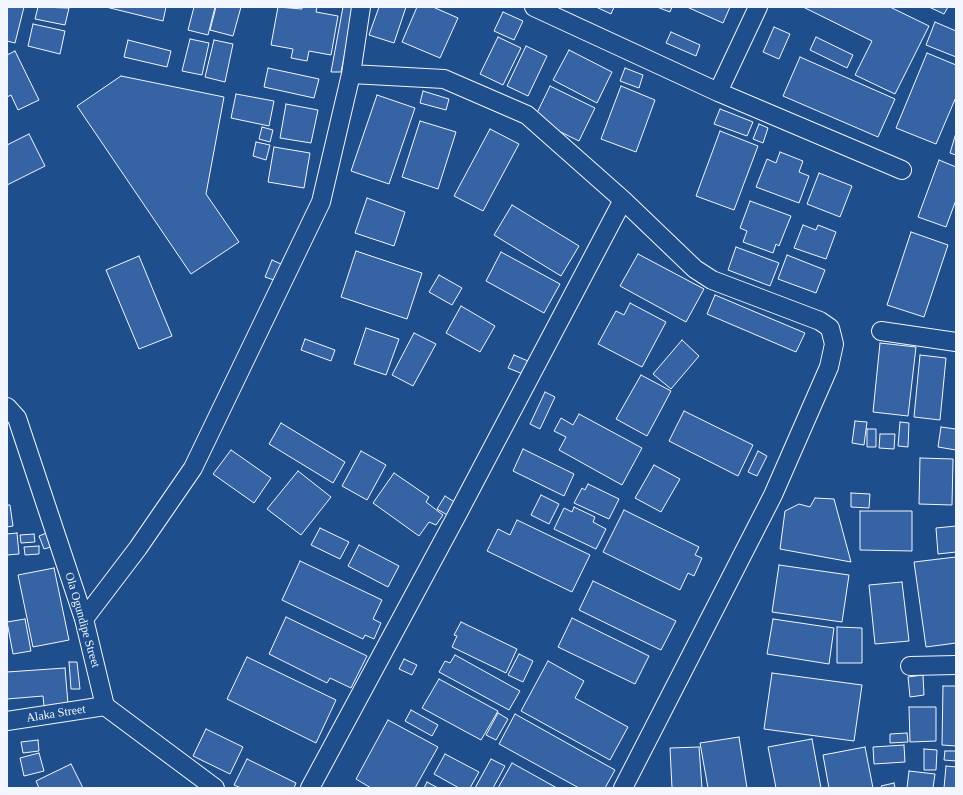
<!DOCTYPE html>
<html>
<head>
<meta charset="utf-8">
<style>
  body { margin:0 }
  #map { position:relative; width:963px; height:795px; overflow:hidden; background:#1f4e8c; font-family:"Times New Roman",serif }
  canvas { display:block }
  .frame { position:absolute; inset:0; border:8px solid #f2f6ff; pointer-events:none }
</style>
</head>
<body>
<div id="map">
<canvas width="963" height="795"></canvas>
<div class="frame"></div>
</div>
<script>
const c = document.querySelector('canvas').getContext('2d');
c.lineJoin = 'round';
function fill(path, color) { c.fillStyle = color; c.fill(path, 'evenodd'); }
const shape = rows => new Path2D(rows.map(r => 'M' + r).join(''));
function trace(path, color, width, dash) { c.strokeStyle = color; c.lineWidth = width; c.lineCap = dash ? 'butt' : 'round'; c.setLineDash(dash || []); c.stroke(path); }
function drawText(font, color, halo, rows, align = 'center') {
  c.font = font + ' "Times New Roman",serif'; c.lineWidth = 3; c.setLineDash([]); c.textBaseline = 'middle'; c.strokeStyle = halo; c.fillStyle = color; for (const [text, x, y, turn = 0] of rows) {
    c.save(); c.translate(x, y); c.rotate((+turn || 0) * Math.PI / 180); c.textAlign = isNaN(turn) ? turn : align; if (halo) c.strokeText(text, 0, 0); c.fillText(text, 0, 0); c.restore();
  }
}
const building = shape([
  [7,7,24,7,15,43,7,41,7,7],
  [38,7,69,8,65,25,35,19,38,7],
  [106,7,166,7,163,21,106,7],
  [194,7,215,7,208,35,188,30,194,7],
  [216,7,241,7,233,36,210,30,216,7],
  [278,7,302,9,302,7,317,7,316,12,338,16,331,55,309,51,307,61,291,58,293,49,271,45,278,7],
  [343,7,354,7,341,72,331,72,343,7],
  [379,7,406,7,394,43,369,35,379,7],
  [417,7,433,7,458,18,440,58,402,42,417,7],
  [596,7,614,7,611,14,596,7],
  [657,7,672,7,670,12,657,7],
  [687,7,730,7,723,23,687,7],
  [803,7,890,7,929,26,895,94,855,75,872,41,803,7],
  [929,7,948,7,944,14,929,7],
  [503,12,523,21,514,40,494,31,503,12],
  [935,22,956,31,956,57,926,45,935,22],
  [33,24,65,31,60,54,28,46,33,24],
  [774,27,790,34,779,59,763,52,774,27],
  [671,32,700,45,696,56,666,43,671,32],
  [498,37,521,48,503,85,480,74,498,37],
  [816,37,853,55,847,68,810,50,816,37],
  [190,39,209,43,202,75,182,71,190,39],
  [128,40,171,51,167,67,124,57,128,40],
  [214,40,233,44,225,82,205,77,214,40],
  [526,46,547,56,528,96,507,86,526,46],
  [569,50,612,72,597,103,553,80,569,50],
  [15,51,39,100,18,110,11,95,7,97,7,55,15,51],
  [927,53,956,65,956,97,936,144,896,128,927,53],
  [800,57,895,99,878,137,783,96,800,57],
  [268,68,319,79,314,98,264,87,268,68],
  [625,68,643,75,639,88,620,81,625,68],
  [121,76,224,97,206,194,239,242,191,274,77,106,121,76],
  [550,86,595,108,579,141,534,119,550,86],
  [621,86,655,100,636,152,601,139,621,86],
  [423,91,449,99,446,110,420,103,423,91],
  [236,94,274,101,269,126,231,118,236,94],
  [377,95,415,108,389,184,351,171,377,95],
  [286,104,318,110,311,143,280,138,286,104],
  [720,109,753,122,747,136,714,124,720,109],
  [420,121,456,132,438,189,402,177,420,121],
  [759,124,768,128,763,143,753,139,759,124],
  [262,127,273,130,270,142,259,139,262,127],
  [490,129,519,144,483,211,454,196,490,129],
  [720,131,758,146,734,210,696,196,720,131],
  [956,133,956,155,950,153,956,133],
  [29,134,45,166,7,185,7,145,29,134],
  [256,142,270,145,266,160,253,156,256,142],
  [274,147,310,153,304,188,268,182,274,147],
  [780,152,803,161,799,172,809,176,799,203,756,187,767,159,776,163,780,152],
  [939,160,956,167,956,200,946,227,918,217,939,160],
  [819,173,852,186,840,217,807,204,819,173],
  [367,198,405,212,394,246,355,233,367,198],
  [750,201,791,216,779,246,776,244,773,253,743,242,747,231,740,228,750,201],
  [512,205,579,246,561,276,494,235,512,205],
  [803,225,816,230,818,225,836,232,826,259,794,248,803,225],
  [911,232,948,245,924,317,887,305,911,232],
  [736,247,779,263,770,286,728,270,736,247],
  [356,251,422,273,407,319,341,297,356,251],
  [501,252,560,284,544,313,486,281,501,252],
  [638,254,704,289,686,322,620,286,638,254],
  [787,255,825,270,816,293,778,279,787,255],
  [139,256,172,336,139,349,106,270,139,256],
  [272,260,281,264,274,280,265,277,272,260],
  [439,275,462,288,452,305,429,292,439,275],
  [715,295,805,333,796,352,707,314,715,295],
  [630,303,666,322,642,367,598,344,616,311,624,315,630,303],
  [461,306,495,326,480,352,446,333,461,306],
  [366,328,399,339,386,375,354,364,366,328],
  [414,333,436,344,413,386,392,375,414,333],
  [305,339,335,350,331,361,301,350,305,339],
  [682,340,699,356,671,389,653,374,682,340],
  [880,343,916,347,908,416,873,412,880,343],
  [514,355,528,361,523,374,508,368,514,355],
  [920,355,946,358,940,420,914,417,920,355],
  [641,375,671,391,647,436,616,419,641,375],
  [545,392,555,397,540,429,530,424,545,392],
  [684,411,753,445,738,476,669,441,684,411],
  [579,414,642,448,622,485,559,450,566,437,554,431,561,418,573,425,579,414],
  [855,421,867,422,864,445,852,443,855,421],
  [900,422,909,423,908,447,898,446,900,422],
  [281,423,345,462,333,483,269,444,281,423],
  [941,427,956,429,956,450,938,447,941,427],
  [867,429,876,429,876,447,867,447,867,429],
  [880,434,895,434,894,449,879,448,880,434],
  [523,449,574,474,564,496,513,471,523,449],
  [231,450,271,478,254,503,213,474,231,450],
  [361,451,386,465,367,500,342,486,361,451],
  [758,451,767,456,757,476,748,472,758,451],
  [920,458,953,459,952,505,919,504,920,458],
  [654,465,680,479,661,512,635,498,654,465],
  [298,471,331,497,301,535,267,509,298,471],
  [394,473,429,497,426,502,443,515,436,525,429,522,419,536,373,503,394,473],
  [588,484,619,499,609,519,574,503,582,488,585,490,588,484],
  [851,493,870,494,869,508,851,507,851,493],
  [541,495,559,504,549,524,531,515,541,495],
  [445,496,456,503,449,516,437,509,445,496],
  [815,498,834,499,851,562,780,549,785,511,799,504,810,507,815,498],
  [7,505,10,505,13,526,7,527,7,505],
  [574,507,595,517,593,522,606,529,596,549,554,529,564,508,572,512,574,507],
  [624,510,699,547,695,555,702,558,694,576,688,573,680,590,603,552,624,510],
  [860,511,912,511,912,551,860,550,860,511],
  [517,520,590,555,572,592,487,551,498,529,510,535,517,520],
  [956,526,956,552,938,554,936,528,956,526],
  [320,528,349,542,340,559,311,545,320,528],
  [49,532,54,546,44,549,39,536,49,532],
  [17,533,19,554,7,555,7,534,17,533],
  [34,534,35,542,21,543,20,535,34,534],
  [359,545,399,566,388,587,348,566,359,545],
  [39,546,39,554,25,555,24,547,39,546],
  [956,557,956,643,926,647,914,562,956,557],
  [300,561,382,600,373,619,381,623,374,639,365,635,363,639,282,600,300,561],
  [779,565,849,575,842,622,772,612,779,565],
  [54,568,69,640,33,647,18,575,54,568],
  [593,581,676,621,661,650,579,610,593,581],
  [902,582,909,641,875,644,869,585,902,582],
  [286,617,367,656,351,688,330,678,327,683,269,654,286,617],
  [572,618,649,656,635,684,558,647,572,618],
  [25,619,31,651,13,654,7,622,25,619],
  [773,619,834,628,829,664,767,654,773,619],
  [461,622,517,649,506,673,452,647,457,636,454,635,461,622],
  [837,627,862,628,862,663,837,663,837,627],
  [519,654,533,661,523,682,508,675,519,654],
  [455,655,520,691,509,710,439,672,445,661,450,663,455,655],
  [247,657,336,700,316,743,227,699,247,657],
  [404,659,417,665,412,675,399,669,404,659],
  [548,661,584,681,575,698,628,727,610,760,521,711,548,661],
  [69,662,77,662,80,689,71,689,69,662],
  [65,668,68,704,44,706,43,696,7,699,7,672,65,668],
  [772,673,862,685,854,741,764,729,772,673],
  [923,675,924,695,910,697,908,677,923,675],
  [439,679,498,711,481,740,422,708,439,679],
  [943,686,956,686,956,746,942,745,943,686],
  [909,707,936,707,936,741,910,742,909,707],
  [411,710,438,725,432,736,405,721,411,710],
  [498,713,508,719,496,740,486,735,498,713],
  [515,714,615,770,605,788,579,788,499,744,515,714],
  [388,720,438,747,415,788,371,788,356,779,388,720],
  [206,729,243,747,230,774,193,756,206,729],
  [907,733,908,742,890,743,890,734,907,733],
  [739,737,747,788,708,788,700,743,739,737],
  [812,739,821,788,776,788,768,747,812,739],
  [38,740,39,751,23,753,21,742,38,740],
  [904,745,905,762,874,764,873,747,904,745],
  [699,747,702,788,672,788,670,748,699,747],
  [865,747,873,788,829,788,823,755,865,747],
  [924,749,937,750,936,770,924,770,924,749],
  [945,751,956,751,956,761,944,760,945,751],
  [39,753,44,771,24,776,20,758,39,753],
  [445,754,479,772,470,788,459,788,434,774,445,754],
  [247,759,296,783,294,788,241,788,234,785,247,759],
  [491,759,505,766,493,788,475,788,491,759],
  [512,763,557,788,498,788,512,763],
  [71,764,83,788,39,788,36,781,71,764],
  [946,766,956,767,956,788,944,788,946,766],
  [909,771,935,774,933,788,907,788,909,771],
  [427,782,438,788,424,788,427,782],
  [894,783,895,788,882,788,881,786,894,783]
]);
fill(building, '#3563a3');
trace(building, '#f2f6ff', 1);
const street = shape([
  [534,7,718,92,902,170],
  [351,74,444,79,527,115,623,200,695,269,712,280,820,321,830,328,834,344,829,367,773,495,623,788],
  [718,92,758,7],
  [881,331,956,342],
  [7,407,17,418,84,619,105,706,215,788],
  [84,619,138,548,193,468,321,202,351,74,361,7],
  [910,666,956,665],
  [7,721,105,706],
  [310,788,457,515,623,200]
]);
trace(street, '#f2f6ff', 20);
trace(street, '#1f4e8c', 18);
drawText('12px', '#f2f6ff', '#1f4e8c', [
  ["Ola Ogundipe Street",82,620,74],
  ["Alaka Street",56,714,-9]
]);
</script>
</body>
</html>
